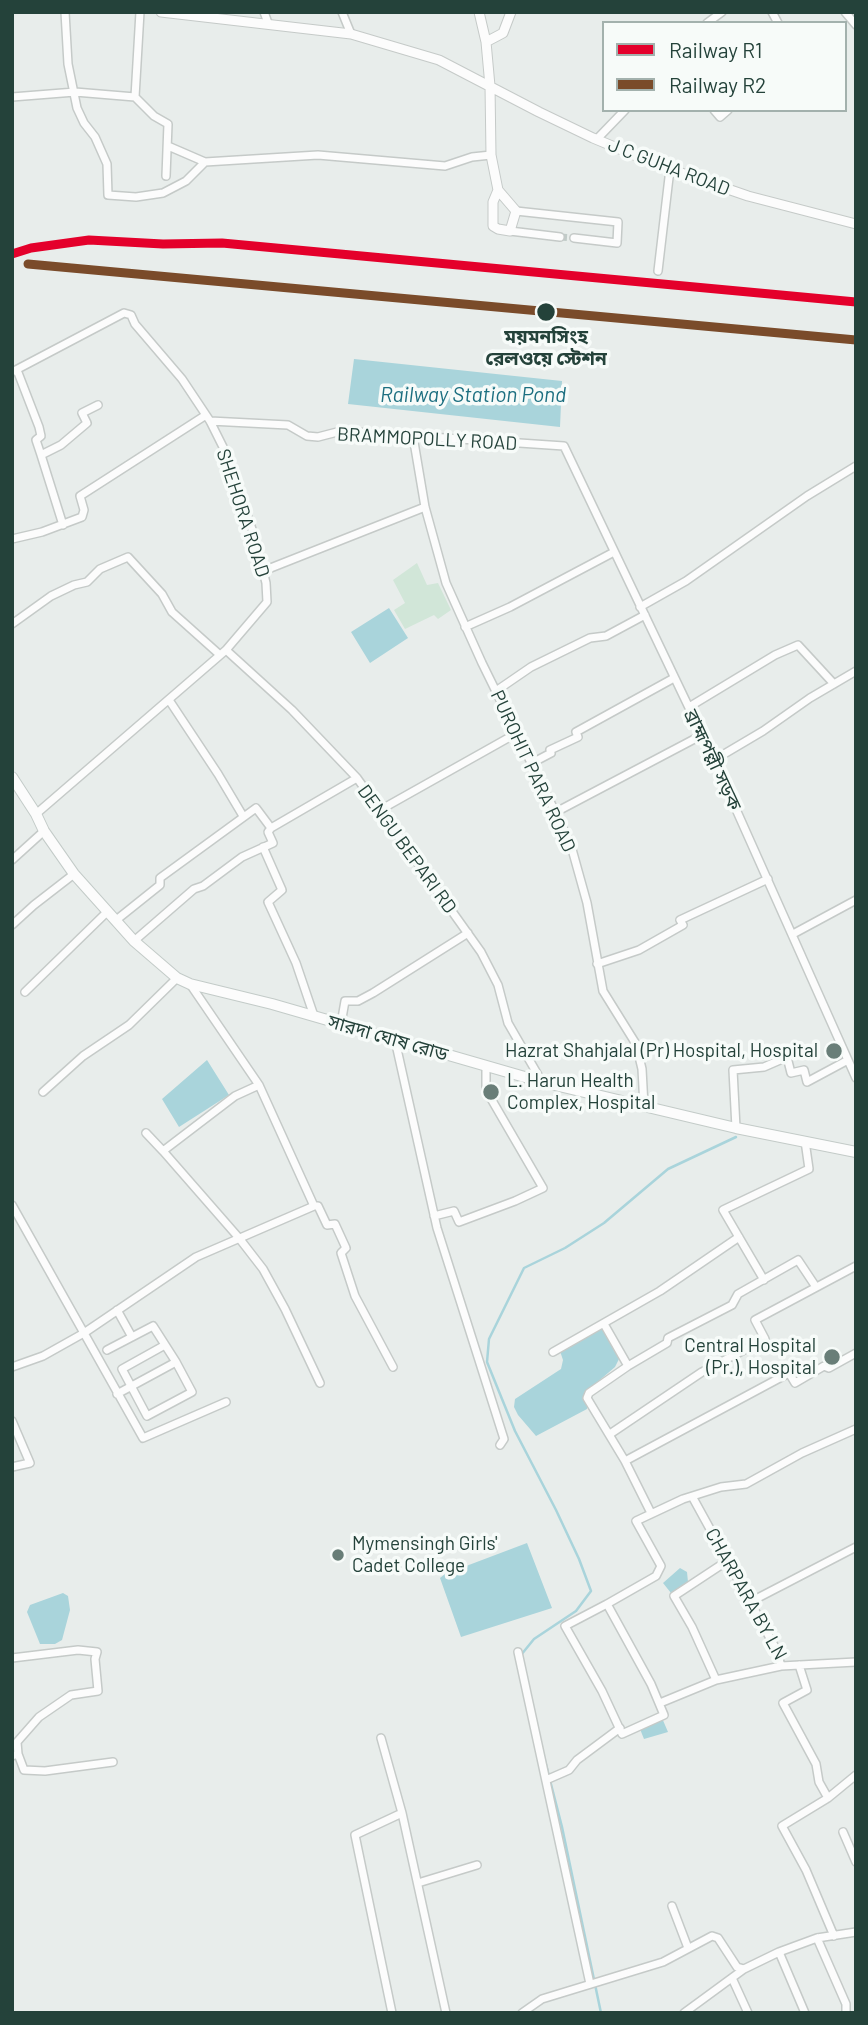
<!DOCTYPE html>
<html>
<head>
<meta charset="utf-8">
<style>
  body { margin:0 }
  #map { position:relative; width:868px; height:2025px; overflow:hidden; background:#e8edeb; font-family:Barlow,sans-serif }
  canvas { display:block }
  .frame { position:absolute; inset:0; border:14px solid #24423a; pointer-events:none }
  .legend { position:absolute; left:602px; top:21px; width:245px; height:91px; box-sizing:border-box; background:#f7fbf9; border:2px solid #a3b1ad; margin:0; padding:9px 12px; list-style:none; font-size:21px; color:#24423a }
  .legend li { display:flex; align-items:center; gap:14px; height:35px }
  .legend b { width:35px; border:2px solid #a3b1ad }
</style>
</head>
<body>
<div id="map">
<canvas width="868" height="2025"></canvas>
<div class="frame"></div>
<ul class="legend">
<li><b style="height:9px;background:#e4002b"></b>Railway R1</li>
<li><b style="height:9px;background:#7a4b2a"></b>Railway R2</li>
</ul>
</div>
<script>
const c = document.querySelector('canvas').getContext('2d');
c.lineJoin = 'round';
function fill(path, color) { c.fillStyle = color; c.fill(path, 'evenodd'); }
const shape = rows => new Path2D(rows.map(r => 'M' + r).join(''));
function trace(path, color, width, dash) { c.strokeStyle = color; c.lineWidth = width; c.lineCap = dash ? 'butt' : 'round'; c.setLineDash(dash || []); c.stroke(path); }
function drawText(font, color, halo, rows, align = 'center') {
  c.font = font + ' Barlow,"Noto Sans Bengali",sans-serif'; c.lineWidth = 7; c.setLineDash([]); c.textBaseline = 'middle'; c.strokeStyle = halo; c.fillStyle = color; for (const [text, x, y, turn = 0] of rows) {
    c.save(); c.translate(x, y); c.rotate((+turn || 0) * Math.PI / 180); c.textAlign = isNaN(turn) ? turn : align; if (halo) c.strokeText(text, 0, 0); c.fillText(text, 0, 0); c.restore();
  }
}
fill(shape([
  [417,563,427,585,438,583,451,610,438,619,434,615,405,629,394,610,405,603,393,580]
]), '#d1e6d8');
fill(shape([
  [354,359,562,381,560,427,348,404],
  [389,608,408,638,370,663,351,632],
  [207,1060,229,1095,179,1127,162,1099],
  [598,1330,603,1330,619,1354,619,1359,615,1367,587,1391,587,1409,536,1436,518,1415,514,1407,515,1399,561,1369,563,1360,560,1351],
  [527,1543,552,1608,461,1637,440,1578,445,1574],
  [680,1568,687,1572,688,1582,675,1593,671,1593,663,1583],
  [63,1593,68,1596,70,1610,62,1640,55,1644,40,1644,27,1612,30,1605],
  [662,1718,668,1732,644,1739,640,1729]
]), '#a9d4db');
trace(shape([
  [521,1655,534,1639,576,1611,591,1591,579,1559,556,1510,515,1431,487,1362,489,1339,524,1268,565,1248,604,1223,668,1169,736,1137],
  [543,1753,562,1827,601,2013]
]), '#a9d4db', 2.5);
trace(shape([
  [560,237,574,238]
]), '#c1cbc8', 7, [7, 3.5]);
const minor = shape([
  [65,12,68,64,77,108,84,123,95,137,107,164,108,195,136,197,163,193,186,181,205,162,318,155,445,166,472,157,491,155],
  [264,12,268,23],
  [342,12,351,34],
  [772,12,778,23],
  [845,12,856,25],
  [707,23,722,12],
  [12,97,75,92,135,97,154,116,168,124,166,176],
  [135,97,140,12],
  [714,110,720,117,728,110],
  [597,139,625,110],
  [168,146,205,162],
  [516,211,618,222,617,243,574,238],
  [510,231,560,237],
  [658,271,670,169],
  [17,370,39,427,41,436,36,440,41,455],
  [12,372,124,313,131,315,135,324,182,379,210,421,227,455,255,538,266,583,267,602,226,650,36,814],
  [210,421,288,425,307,436,318,437,341,431,564,446,714,760,856,1078],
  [413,436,425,507,446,583,482,663,570,842,587,903,603,991,636,1044,642,1069,644,1106],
  [63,525,41,455,61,445,87,423,82,413,98,405],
  [12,539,42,532,82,517,84,510,80,496,206,415],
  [263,571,425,507],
  [640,607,686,581,807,496,856,466],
  [12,624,51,596,74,585,87,582,100,569,128,557,162,594,172,612,220,655],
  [465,627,510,607,614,552],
  [226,650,292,710,357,778,481,952,498,985,508,1023,542,1082],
  [496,691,531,667,590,638,606,636,645,615],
  [169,700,218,774,243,816],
  [689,707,775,655,798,645,834,684],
  [714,760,763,731,810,698,856,671],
  [532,763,551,753,550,750,578,737,576,732,674,678],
  [380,810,517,733],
  [556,812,702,735],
  [263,847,282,890,268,902,296,963,314,1016],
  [12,860,44,831],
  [115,921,160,885,160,878,256,808,271,828,357,778],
  [12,925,34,905,74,874],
  [793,934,856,900],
  [134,941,194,889,203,886,242,857,273,843,268,832,271,828],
  [597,964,639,950,683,925,680,920,768,879],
  [25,992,107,912],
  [341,1024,345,1001,358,1001,373,993,468,933],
  [395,1040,437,1228,504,1439,500,1445],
  [43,1092,83,1056,129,1025,177,978],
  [736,1128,733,1070,764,1067,787,1057,791,1073,804,1070,807,1082,848,1060],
  [146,1133,163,1151,235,1096,259,1085],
  [163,1151,239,1238,263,1269,285,1309,320,1383],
  [12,1205,143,1438,226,1402],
  [314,1206,318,1206,327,1225,335,1224,346,1248,341,1253,355,1296,393,1367],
  [434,1216,454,1211,459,1222,515,1201,543,1188,486,1090,486,1066],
  [764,1280,723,1210,809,1169,805,1141],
  [117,1310,132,1337],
  [604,1324,628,1366],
  [165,1345,122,1369,147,1416,192,1392,176,1362],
  [107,1350,153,1326,176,1362,117,1394],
  [553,1352,660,1291,739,1237],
  [12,1367,43,1356,84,1333,196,1257,314,1206,259,1085,190,984],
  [12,1421,30,1463,12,1467],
  [610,1434,702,1372,765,1339,755,1320,856,1266],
  [625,1461,789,1373,795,1383,824,1366,829,1368,856,1353],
  [693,1498,776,1649,781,1666,856,1662],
  [651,1513,625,1461,587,1398,589,1393,628,1366,667,1343,668,1338,732,1305,738,1294,798,1260,816,1287],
  [750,1602,856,1547],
  [607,1604,565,1626,602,1691,622,1734,664,1715,651,1684,607,1604,656,1576,661,1566,636,1521,683,1499,721,1487,746,1484,802,1453,856,1429],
  [518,1652,590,1984],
  [12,1658,78,1650,97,1652,95,1659,98,1691,71,1695,39,1717,17,1742,18,1754],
  [799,1665,807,1690,783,1703,816,1764,819,1782,828,1798,782,1826,806,1870,834,1936],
  [716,1680,692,1627,674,1596,724,1563],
  [660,1703,716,1680,781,1666],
  [381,1738,402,1813,355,1835,392,2013],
  [12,1756,18,1754,24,1770,45,1771,113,1762],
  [546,1780,569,1770,577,1760,620,1728],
  [828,1798,856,1775],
  [402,1813,446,2013],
  [843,1832,856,1862],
  [418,1883,477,1865],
  [672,1906,688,1948],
  [817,1938,846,2004,846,2013],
  [779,1952,805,2013],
  [732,1978,748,2013],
  [522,2013,542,1999,663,1962,712,1936,718,1938,737,1967,744,1969,779,1952,817,1938,856,1932],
  [684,2013,744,1969]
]);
const tertiary = shape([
  [161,12,351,34,439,60,539,112,593,138,658,165,748,196,856,224],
  [479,12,486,42],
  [498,190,493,202,493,226,498,229,510,231,516,211,498,190,491,155,490,86,486,42,503,33,511,12]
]);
const secondary = shape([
  [12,777,36,814,44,831,74,874,134,941,177,978,190,984,272,1004,542,1082,736,1128,856,1152]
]);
trace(minor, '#c5cac8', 10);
trace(tertiary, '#c5cac8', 11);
trace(secondary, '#c3cbc8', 12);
trace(minor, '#fcfcfc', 7);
trace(tertiary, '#fcfcfc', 9);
trace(secondary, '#fcfcfc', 10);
trace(shape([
  [12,254,31,248,89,240,163,244,222,243,856,302]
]), '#e4002b', 9);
trace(shape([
  [28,264,856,340]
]), '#7a4b2a', 9);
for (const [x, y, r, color] of [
  [546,312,10,"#24423a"],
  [834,1051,9,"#697e78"],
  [491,1092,9,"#697e78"],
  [832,1357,9,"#697e78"],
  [338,1555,7,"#697e78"]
]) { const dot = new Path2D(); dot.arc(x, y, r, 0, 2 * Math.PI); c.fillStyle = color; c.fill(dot); trace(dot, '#f7fbf9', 2.5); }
drawText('19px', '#24423a', '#f7fbf9', [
  ["J C GUHA ROAD",669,167,21],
  ["BRAMMOPOLLY ROAD",427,439,3],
  ["SHEHORA ROAD",243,513,72],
  ["ব্রাহ্মপল্লী সড়ক",713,760,65],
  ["PUROHIT PARA ROAD",533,771,65],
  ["DENGU BEPARI RD",407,849,54],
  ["সারদা ঘোষ রোড",388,1038,16],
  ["CHARPARA BY LN",746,1594,61]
]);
drawText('bold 19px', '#24423a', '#f7fbf9', [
  ["ময়মনসিংহ",546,337],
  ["রেলওয়ে স্টেশন",546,359]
]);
drawText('19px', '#24423a', '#f7fbf9', [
  ["Hazrat Shahjalal (Pr) Hospital, Hospital",818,1051],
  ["L. Harun Health",507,1081,"left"],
  ["Complex, Hospital",507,1103,"left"],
  ["Central Hospital",816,1346],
  ["(Pr.), Hospital",816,1368],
  ["Mymensingh Girls'",352,1544,"left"],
  ["Cadet College",352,1566,"left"]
], 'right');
drawText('italic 21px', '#1c6f80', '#f7fbf9', [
  ["Railway Station Pond",473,395]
]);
</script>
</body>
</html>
